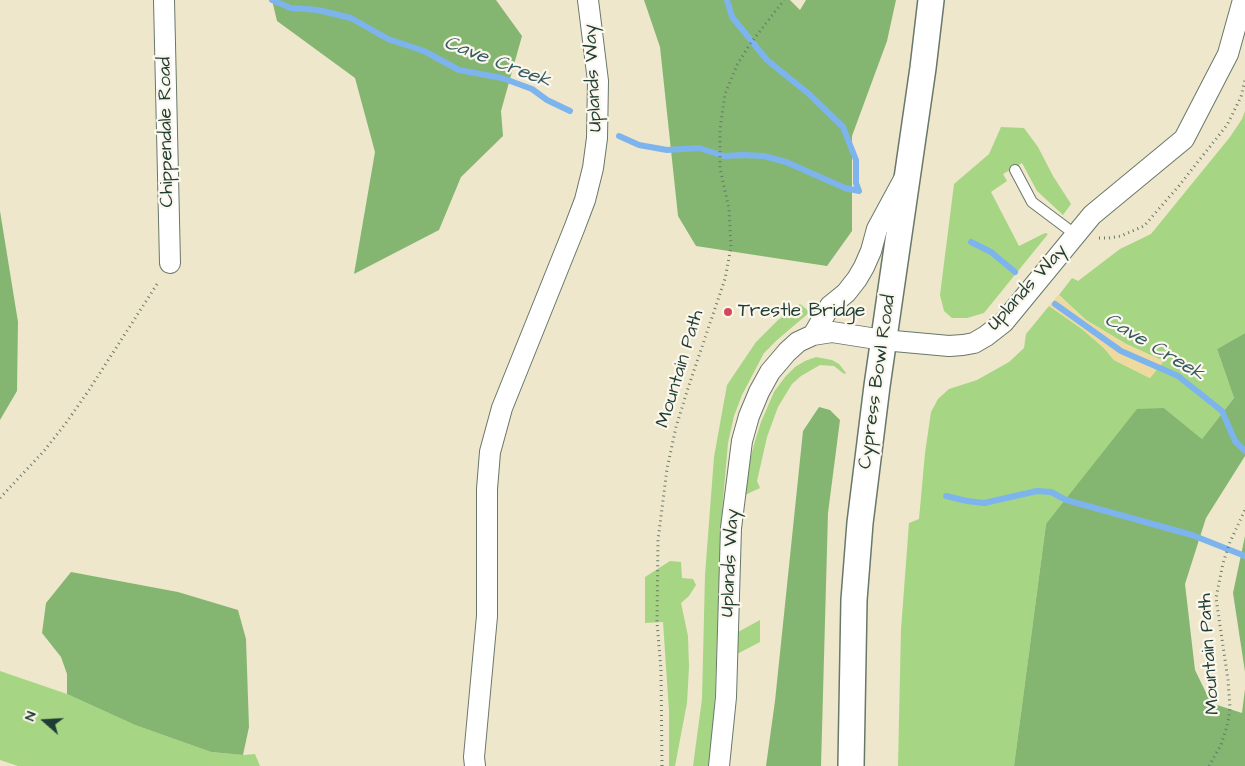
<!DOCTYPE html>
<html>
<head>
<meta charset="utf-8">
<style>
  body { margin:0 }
  #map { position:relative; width:1245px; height:766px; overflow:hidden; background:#efe7cb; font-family:"Architects Daughter",sans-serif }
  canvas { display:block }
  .north { position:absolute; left:20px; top:696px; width:50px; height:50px; -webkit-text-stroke:4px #fbf7ec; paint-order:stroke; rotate:289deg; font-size:14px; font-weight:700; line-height:20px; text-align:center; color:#1f3d34 }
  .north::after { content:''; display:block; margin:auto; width:18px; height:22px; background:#1f3d34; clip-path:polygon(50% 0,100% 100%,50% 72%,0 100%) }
</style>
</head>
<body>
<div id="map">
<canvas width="1245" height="766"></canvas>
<div class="north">N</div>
</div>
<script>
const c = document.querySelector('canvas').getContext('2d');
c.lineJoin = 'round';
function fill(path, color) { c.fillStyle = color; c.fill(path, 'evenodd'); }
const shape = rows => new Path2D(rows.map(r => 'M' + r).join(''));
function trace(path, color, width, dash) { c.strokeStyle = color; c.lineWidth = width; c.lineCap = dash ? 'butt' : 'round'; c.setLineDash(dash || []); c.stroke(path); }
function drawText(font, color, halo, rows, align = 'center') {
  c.font = font + ' "Architects Daughter",sans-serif'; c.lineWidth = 4.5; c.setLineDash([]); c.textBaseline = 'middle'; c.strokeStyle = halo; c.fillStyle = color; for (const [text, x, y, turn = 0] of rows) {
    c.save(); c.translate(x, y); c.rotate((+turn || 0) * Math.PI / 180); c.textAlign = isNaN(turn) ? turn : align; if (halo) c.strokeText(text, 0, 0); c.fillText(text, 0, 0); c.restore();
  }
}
fill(shape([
  [1245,111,1245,333,1217,349,1234,398,1202,439,1164,408,1046,524,1014,766,898,766,901,629,909,523,919,519,925,453,931,412,938,399,949,389,977,380,1009,362,1024,348,1026,334,1049,306,1082,329,1104,348,1114,360,1150,378,1163,361,1126,344,1086,320,1059,295,1072,278,1078,281,1120,249,1151,234,1230,137,1242,119],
  [1001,127,1024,128,1038,147,1053,176,1071,204,1063,215,1037,191,1022,163,1003,174,1007,181,991,192,1019,246,1045,233,1048,234,984,313,967,318,952,318,944,311,940,295,954,184,989,154],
  [800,304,810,312,777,340,764,353,742,395,734,416,728,443,721,524,714,721,708,766,693,766,702,699,705,575,714,457,727,385,756,342,778,320],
  [816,357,832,360,839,364,846,373,844,374,834,366,820,365,801,376,792,384,778,407,767,437,757,481,760,488,745,495,750,460,755,441,761,422,774,392,785,377,795,367,805,361],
  [670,561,681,562,682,578,693,579,696,585,689,596,681,603,688,636,689,667,687,703,675,766,669,766,669,711,663,622,645,623,645,577],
  [760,620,760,642,737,654,738,632],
  [0,671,67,694,135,725,211,752,243,755,255,754,260,766,18,766,0,760]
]), '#a6d583');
fill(shape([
  [272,0,496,0,522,36,501,111,503,136,461,177,439,230,354,274,375,152,355,78,277,21],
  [644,0,790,0,800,10,806,0,896,0,887,41,852,136,852,231,827,266,696,246,678,216,660,47],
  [0,211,18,322,17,391,0,420],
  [1245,333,1245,456,1206,518,1185,584,1195,670,1211,703,1242,713,1245,689,1245,766,1014,766,1046,524,1137,409,1164,408,1202,439,1234,398,1217,349],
  [819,407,830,410,840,420,828,513,821,766,766,766,775,701,803,431],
  [1245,536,1245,672,1233,593],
  [71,572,178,592,238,610,246,639,249,727,243,755,211,752,135,725,67,694,67,674,61,657,42,633,46,603]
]), '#84b671');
fill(shape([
  [1058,295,1086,320,1126,344,1164,361,1150,378,1114,360,1104,348,1082,329,1049,306]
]), '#eeda9e');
trace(shape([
  [272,0,291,8,318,10,351,18,388,39,424,51,459,70,502,78,532,89,547,100,570,111],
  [727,0,732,17,767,60,809,94,843,127,856,160,856,183,859,191],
  [619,136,639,145,667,150,699,148,724,156,743,155,764,156,786,162,845,188,859,191],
  [971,242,991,252,1015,272],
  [1055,304,1121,351,1178,376,1222,411,1235,441,1245,451],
  [946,496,967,501,984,503,1037,491,1051,492,1066,500,1192,535,1245,556]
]), '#7db4ed', 6);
const service = shape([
  [1015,170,1032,202,1076,235]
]);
const minor = shape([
  [164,0,170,263],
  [813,335,830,306,846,293,857,279,864,267,871,251,877,229,904,179],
  [475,766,474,757,487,616,487,489,490,452,502,408,574,229,585,200,593,168,597,138,598,81,588,0],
  [719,766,726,697,731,528,742,441,749,416,759,392,770,372,787,352,798,342,813,335,832,332,883,340,949,346,963,345,974,343,986,336,1004,322,1092,215,1184,139,1228,54,1243,0]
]);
const tertiary = shape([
  [851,766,854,600,860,523,877,386,923,68,931,0]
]);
trace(service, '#687869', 12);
trace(minor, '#687869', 22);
trace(tertiary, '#687869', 28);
trace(shape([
  [1099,238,1109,238,1121,236,1144,226,1178,187,1227,125,1241,97,1245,80],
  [0,498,44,451,66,423,89,390,159,281],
  [662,766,661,670,657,622,658,540,667,469,676,427,688,388,725,279,731,247,729,209,720,168,720,130,725,94,737,65,750,44,784,0],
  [1209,766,1221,745,1228,723,1230,708,1228,680,1216,598,1223,563,1230,542,1245,510]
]), '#687869', 3, [1, 4]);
trace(service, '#fff', 10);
trace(minor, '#fff', 20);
trace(tertiary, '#fff', 25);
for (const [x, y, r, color] of [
  [728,312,5,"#d1495b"]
]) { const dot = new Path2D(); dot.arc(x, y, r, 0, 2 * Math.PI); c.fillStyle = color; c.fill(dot); trace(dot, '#fbf7ec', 2); }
drawText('19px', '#1f3d34', '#fbf7ec', [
  ["Uplands Way",594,78,-93],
  ["Chippendale Road",167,132,-91],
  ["Uplands Way",1028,288,-48],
  ["Mountain Path",681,369,-73],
  ["Cypress Bowl Road",878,382,-82],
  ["Uplands Way",731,563,-87],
  ["Mountain Path",1210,654,-94]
]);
drawText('19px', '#1f3d34', '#fbf7ec', [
  ["Trestle Bridge",738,312]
], 'left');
drawText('italic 20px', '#365b62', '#fbf7ec', [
  ["Cave Creek",497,63,21],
  ["Cave Creek",1154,348,31]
]);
</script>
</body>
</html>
